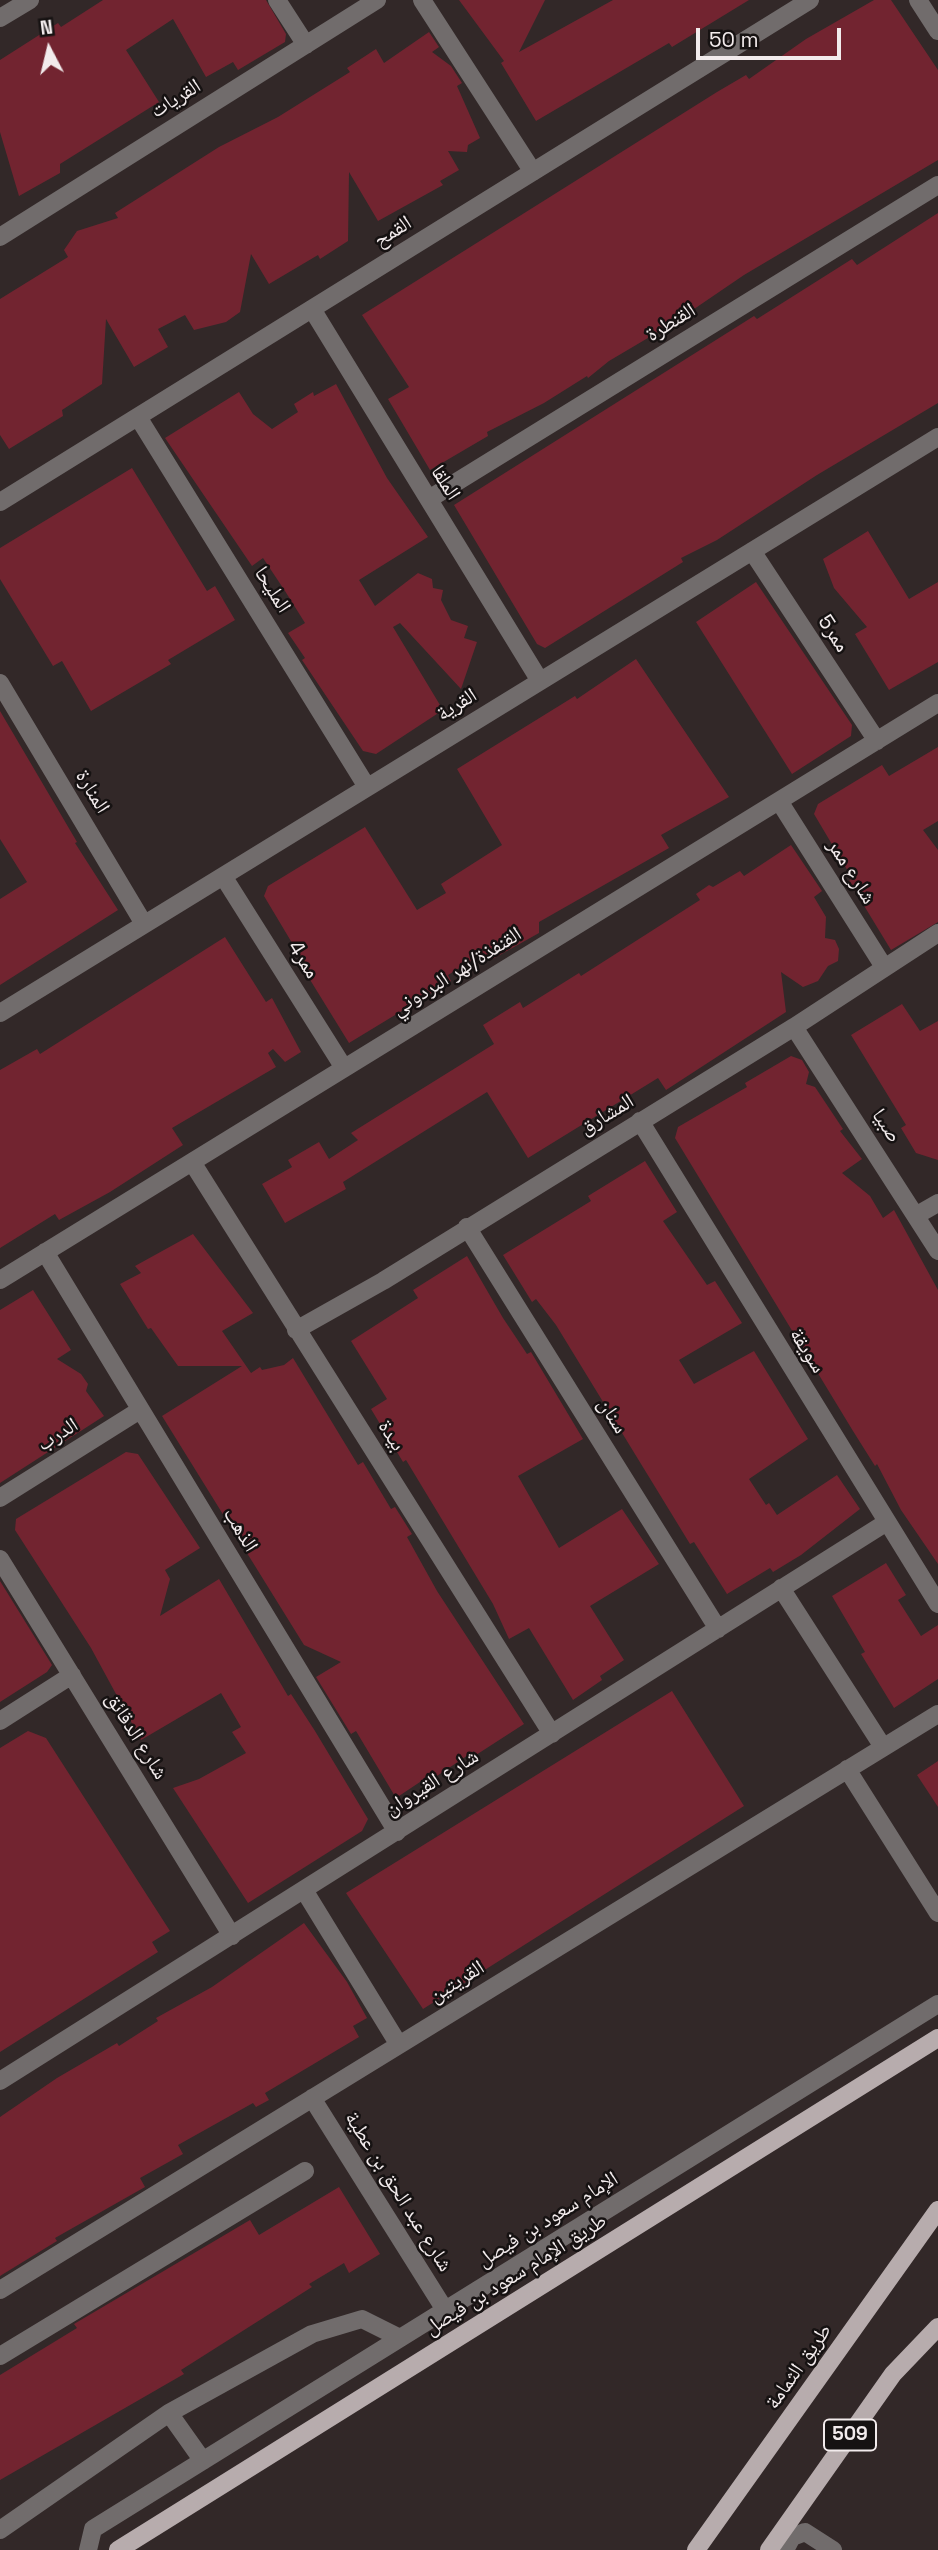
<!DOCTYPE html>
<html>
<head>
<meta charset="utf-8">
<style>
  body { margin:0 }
  #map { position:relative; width:938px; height:2550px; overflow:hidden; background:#322828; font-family:"Space Grotesk",sans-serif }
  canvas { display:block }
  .north { position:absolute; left:14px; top:14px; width:70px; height:70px; -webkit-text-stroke:5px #161212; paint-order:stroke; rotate:353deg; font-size:19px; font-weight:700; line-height:28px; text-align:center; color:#f2ebec }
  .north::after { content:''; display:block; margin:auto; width:24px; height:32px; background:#f2ebec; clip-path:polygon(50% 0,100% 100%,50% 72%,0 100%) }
  .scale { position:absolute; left:696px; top:28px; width:145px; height:32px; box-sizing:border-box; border:4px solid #f2ebec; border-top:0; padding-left:9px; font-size:21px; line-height:24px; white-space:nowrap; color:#f2ebec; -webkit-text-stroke:5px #161212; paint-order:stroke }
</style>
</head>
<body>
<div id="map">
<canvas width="938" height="2550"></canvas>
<div class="north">N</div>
<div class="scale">50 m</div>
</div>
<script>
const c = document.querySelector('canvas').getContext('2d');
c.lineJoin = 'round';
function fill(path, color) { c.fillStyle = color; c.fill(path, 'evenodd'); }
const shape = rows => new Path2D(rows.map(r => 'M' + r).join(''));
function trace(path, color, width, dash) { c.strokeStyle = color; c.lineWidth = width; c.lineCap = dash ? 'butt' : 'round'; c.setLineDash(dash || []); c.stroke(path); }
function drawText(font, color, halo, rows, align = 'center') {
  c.font = font + ' "Space Grotesk","Noto Naskh Arabic",sans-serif'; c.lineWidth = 5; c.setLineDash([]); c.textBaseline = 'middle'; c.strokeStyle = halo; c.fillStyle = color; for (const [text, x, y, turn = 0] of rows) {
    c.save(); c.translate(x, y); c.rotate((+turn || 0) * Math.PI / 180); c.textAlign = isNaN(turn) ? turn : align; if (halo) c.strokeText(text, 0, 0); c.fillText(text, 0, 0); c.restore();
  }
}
fill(shape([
  [103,0,266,0,286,34,285,42,238,70,233,62,206,77,173,19,126,50,159,102,60,164,60,173,19,196,0,132,0,60,58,23,61,27],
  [459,0,545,0,519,52,613,0,749,0,672,47,669,43,536,121,501,63,504,61],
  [874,0,891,0,938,70,938,160,744,275,675,322,609,361,588,378,587,376,544,403,487,432,488,436,430,470,388,399,409,387,362,315,717,92,746,75,749,79,806,39],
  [429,32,439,47,432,52,451,66,462,83,457,86,480,138,468,145,467,152,448,151,459,170,440,181,443,185,378,221,349,172,348,241,320,259,318,255,269,284,251,254,240,312,226,322,194,330,185,315,158,329,168,347,134,367,106,319,102,384,62,410,63,416,9,449,0,435,0,299,68,257,64,250,77,231,118,218,115,213,219,147,278,117,350,72,347,68,376,49,384,63],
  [938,213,938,403,817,475,717,540,681,558,683,562,545,648,537,644,454,505,754,316,757,319,852,259,857,265],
  [336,384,387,478,428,537,359,580,375,606,418,573,432,579,433,588,443,590,441,600,451,620,468,626,464,638,477,642,461,689,400,623,393,627,443,710,376,754,363,751,302,660,305,658,288,633,305,623,285,591,263,558,252,566,165,438,239,392,253,414,272,429,298,412,294,404,313,392,314,396],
  [132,468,207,591,215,586,235,620,168,660,171,664,91,711,62,661,53,666,0,579,0,548],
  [868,531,909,599,938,582,938,662,889,690,855,634,867,627,834,588,823,559],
  [756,582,852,725,851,736,792,774,696,622],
  [636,659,729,797,661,835,669,848,539,922,539,933,489,961,484,953,448,975,451,981,349,1043,304,970,307,968,264,896,268,886,365,827,417,910,446,893,441,884,502,845,457,769,575,696,577,699],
  [0,711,77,842,75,843,118,910,0,985,0,899,27,882,0,839],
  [938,747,938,821,923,830,938,850,938,922,891,950,849,881,852,878,814,814,818,804,882,765,889,776],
  [791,845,822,891,814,897,826,917,825,938,835,940,839,949,838,961,828,966,818,981,803,987,781,972,786,1012,666,1090,658,1078,528,1158,487,1092,343,1182,346,1189,285,1223,262,1184,292,1167,288,1160,319,1142,329,1159,358,1140,351,1133,494,1044,483,1025,520,1002,523,1008,579,973,581,976,700,900,696,894,709,885,713,887,740,871,744,876],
  [225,937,266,1002,272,998,301,1052,285,1062,273,1049,268,1053,276,1067,172,1128,183,1145,110,1192,59,1220,55,1214,0,1248,0,1070,37,1049,40,1054],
  [902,1004,920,1031,938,1021,938,1160,916,1153,901,1128,906,1125,851,1035],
  [791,1056,802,1060,809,1072,806,1084,815,1087,843,1129,840,1131,862,1159,842,1173,870,1196,883,1218,894,1210,938,1290,938,1564,901,1510,877,1464,875,1466,853,1431,675,1138,678,1127,747,1087,745,1083],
  [645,1161,677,1212,663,1221,707,1285,715,1281,742,1323,679,1360,694,1384,754,1351,808,1439,749,1479,766,1505,769,1503,777,1515,837,1475,860,1509,801,1555,773,1572,770,1568,727,1594,694,1542,690,1544,556,1325,536,1299,532,1302,503,1255,591,1201,588,1196],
  [193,1234,253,1313,222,1331,251,1373,260,1367,262,1370,284,1365,293,1358,358,1465,363,1462,391,1509,395,1507,412,1534,407,1537,437,1591,524,1724,476,1755,474,1751,428,1782,426,1778,396,1798,356,1731,351,1734,316,1677,341,1662,304,1645,162,1416,242,1366,178,1366,151,1328,148,1329,120,1284,141,1273,135,1266],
  [467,1256,503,1318,527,1354,531,1352,534,1357,583,1439,518,1476,559,1548,622,1509,659,1564,590,1606,624,1660,600,1676,602,1680,573,1700,529,1628,509,1639,493,1604,406,1460,403,1462,371,1409,387,1399,351,1341,418,1298,413,1290],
  [33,1290,71,1350,57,1359,81,1374,88,1384,86,1391,104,1416,0,1483,0,1310],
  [126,1452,138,1454,200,1548,165,1570,170,1579,160,1616,219,1579,288,1696,291,1694,315,1731,368,1819,362,1831,248,1903,173,1788,199,1779,246,1753,232,1732,241,1727,221,1693,141,1740,91,1648,15,1530,16,1519],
  [886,1563,906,1595,898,1600,921,1636,938,1625,938,1679,894,1708,861,1654,865,1652,832,1596],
  [0,1581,52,1665,47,1672,0,1702],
  [672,1691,744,1806,423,2009,346,1893],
  [28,1731,46,1738,170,1931,152,1942,158,1952,0,2052,0,1748],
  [938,1761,938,1807,917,1775],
  [304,1923,347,1982,367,2018,353,2026,359,2037,265,2093,269,2100,256,2107,253,2103,178,2145,183,2154,140,2178,145,2187,55,2238,57,2241,0,2276,0,2117,57,2078,117,2043,119,2046,158,2021,156,2018,212,1987],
  [339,2187,380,2254,349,2273,344,2263,309,2284,312,2287,181,2370,184,2374,0,2480,0,2375,77,2328,74,2324,250,2220,259,2235]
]), '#722430');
trace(shape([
  [277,0,306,45],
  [422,0,533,172],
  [918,0,938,31],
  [0,18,30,0],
  [0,237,377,0],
  [312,309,540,681],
  [138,417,367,787],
  [429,499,938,185],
  [0,502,810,0],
  [752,551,877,741],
  [0,683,144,924],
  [779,801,884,967],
  [223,876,344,1068],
  [0,1013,938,437],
  [794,1027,938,1251],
  [640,1121,938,1604],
  [192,1162,552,1734],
  [917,1215,938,1203],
  [467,1227,718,1629],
  [45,1252,397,1832],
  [0,1280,938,703],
  [296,1330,383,1281,794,1027,938,933],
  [0,1498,140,1410],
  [0,1559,232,1936],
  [781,1588,883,1747],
  [0,1721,72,1675],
  [847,1769,938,1913],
  [304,1890,399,2045],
  [0,2081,887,1522],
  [312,2098,445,2310],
  [0,2290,938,1714],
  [0,2356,305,2171],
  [169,2413,203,2461],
  [0,2530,169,2413,312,2334,362,2319,400,2338],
  [88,2550,93,2529,938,2004],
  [785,2550,792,2537,805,2532,833,2550]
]), '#716c6c', 18);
trace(shape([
  [118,2550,938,2038],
  [696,2550,938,2210],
  [769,2550,893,2374,938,2327]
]), '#b7acad', 18);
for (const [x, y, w] of [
  [850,2435,52]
]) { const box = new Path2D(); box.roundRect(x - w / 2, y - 15.5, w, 31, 5); c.fillStyle = '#161212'; c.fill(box); trace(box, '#f2ebec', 2); }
drawText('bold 19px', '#f2ebec', null, [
  ["509",850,2435]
]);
drawText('21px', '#f2ebec', '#161212', [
  ["القريات",176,99,-32],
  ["القمح",393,232,-32],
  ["القنطرة",671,323,-32],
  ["الملقا",445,483,58],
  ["المليحا",272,590,58],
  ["ممر5",833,634,57],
  ["القرية",457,705,-32],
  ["المنارة",92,792,59],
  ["شارع ممر",851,872,58],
  ["ممر4",303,960,58],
  ["القنفذة/نهر البردوني",457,972,-32],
  ["المشارق",607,1115,-31],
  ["صبيا",886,1126,57],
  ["سويقة",807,1351,58],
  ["سنان",612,1416,58],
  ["الدرب",58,1435,-32],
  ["بيدة",391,1436,58],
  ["الذهب",240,1530,59],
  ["شارع الدقائق",136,1736,58],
  ["شارع القيروان",432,1783,-32],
  ["القريتين",457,1982,-32],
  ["شارع عبد الحق بن عطية",398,2192,58],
  ["الإمام سعود بن فيصل",548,2220,-32],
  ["طريق الإمام سعود بن فيصل",516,2275,-32],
  ["طريق الثمامة",799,2367,-55]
]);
</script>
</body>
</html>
